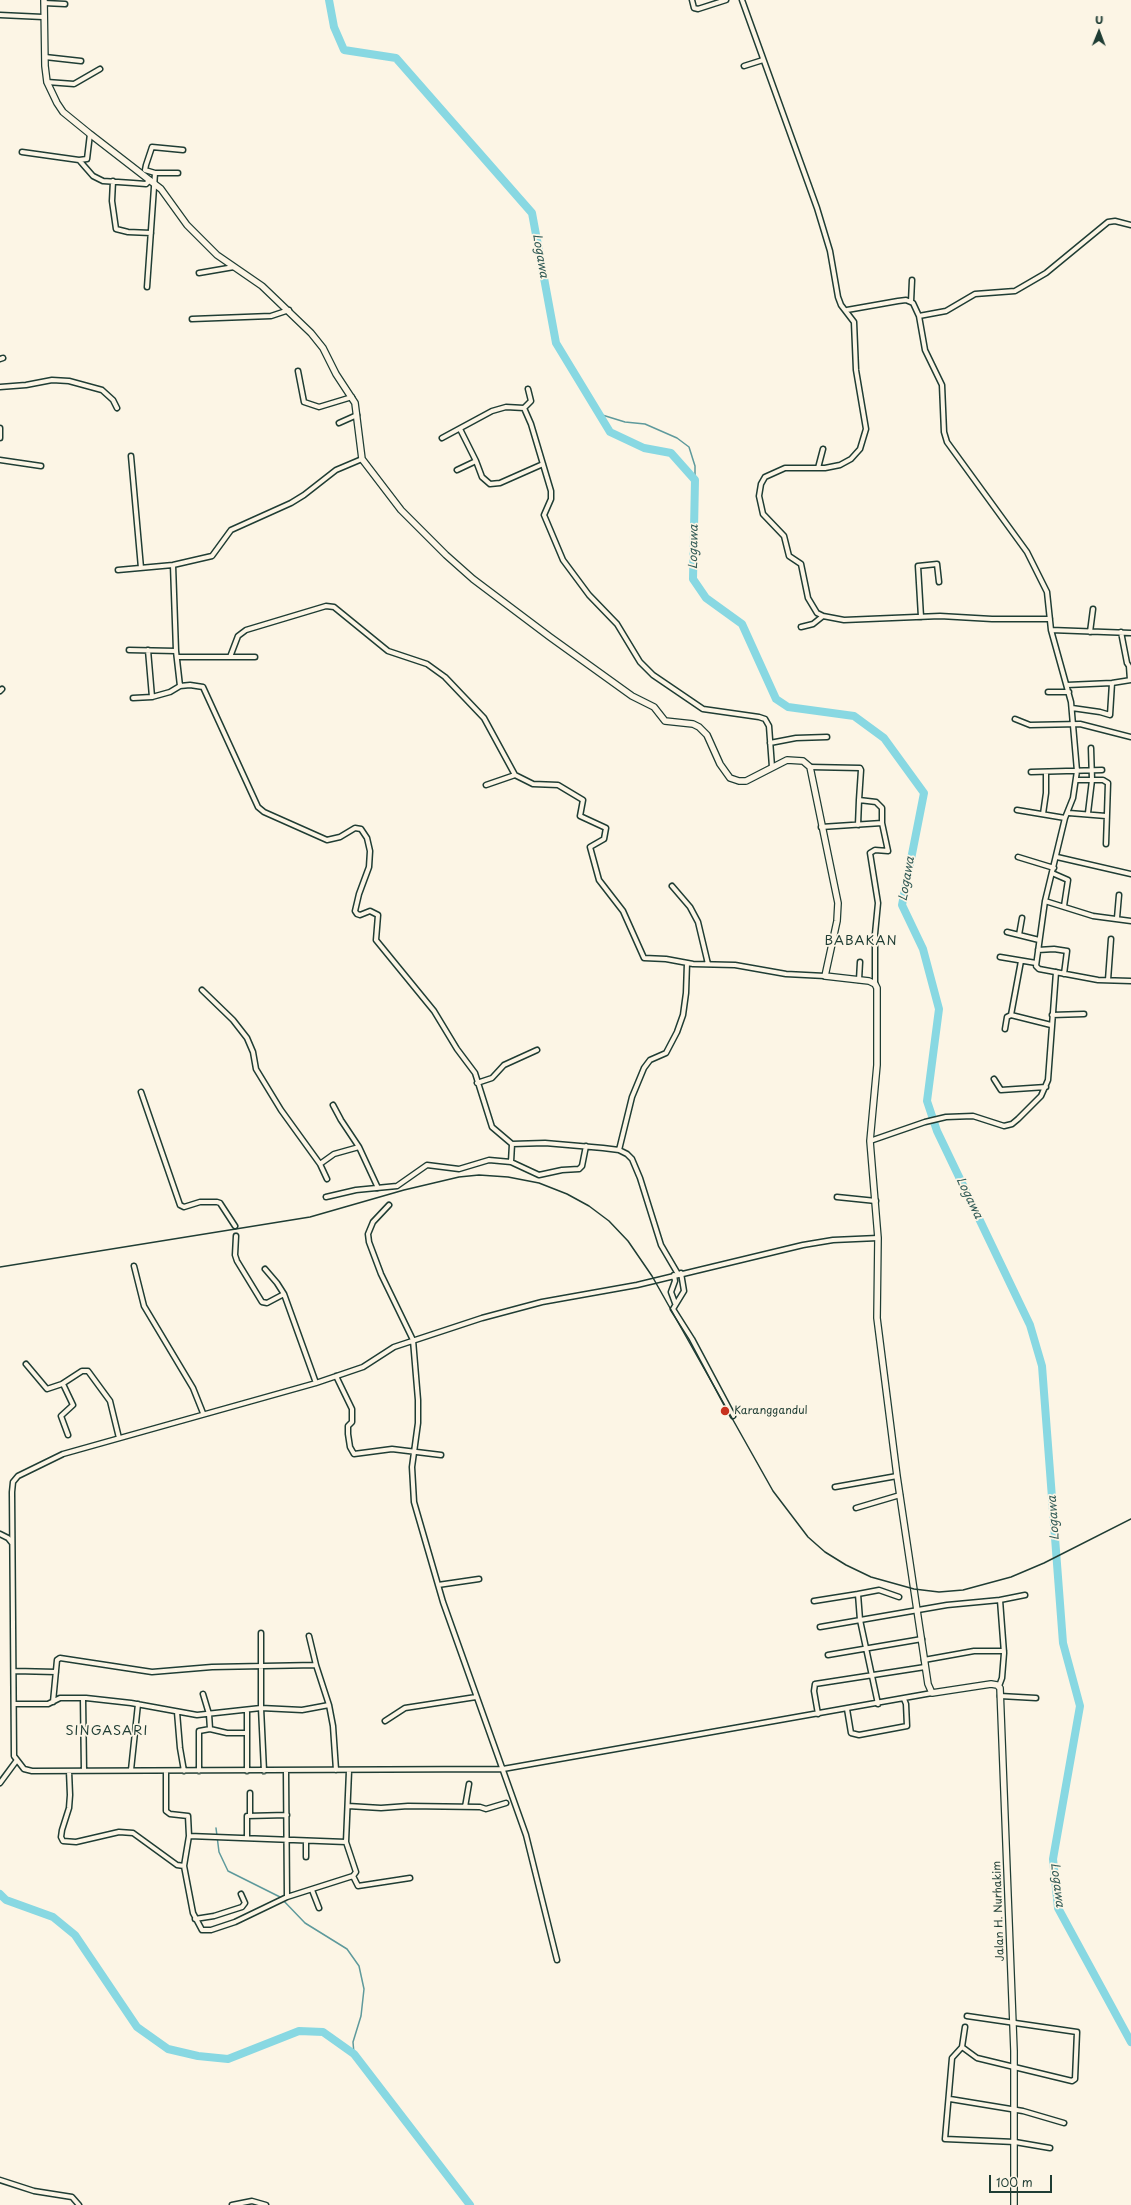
<!DOCTYPE html>
<html>
<head>
<meta charset="utf-8">
<style>
  body { margin:0 }
  #map { position:relative; width:1131px; height:2205px; overflow:hidden; background:#fcf5e5; font-family:"Playpen Sans",sans-serif }
  canvas { display:block }
  .north { position:absolute; left:1079px; top:12px; width:40px; height:40px; -webkit-text-stroke:3px #fcf5e5; paint-order:stroke; rotate:1deg; font-size:11px; font-weight:700; line-height:16px; text-align:center; color:#1f3d34 }
  .north::after { content:''; display:block; margin:auto; width:14px; height:18px; background:#1f3d34; clip-path:polygon(50% 0,100% 100%,50% 72%,0 100%) }
  .scale { position:absolute; left:989px; top:2175px; width:63px; height:18px; box-sizing:border-box; border:2px solid #1f3d34; border-top:0; padding-left:5px; font-size:12px; line-height:14px; white-space:nowrap; color:#1f3d34; -webkit-text-stroke:3px #fcf5e5; paint-order:stroke }
</style>
</head>
<body>
<div id="map">
<canvas width="1131" height="2205"></canvas>
<div class="north">U</div>
<div class="scale">100 m</div>
</div>
<script>
const c = document.querySelector('canvas').getContext('2d');
c.lineJoin = 'round';
const shape = rows => new Path2D(rows.map(r => 'M' + r).join(''));
function trace(path, color, width, dash) { c.strokeStyle = color; c.lineWidth = width; c.lineCap = dash ? 'butt' : 'round'; c.setLineDash(dash || []); c.stroke(path); }
function drawText(font, color, halo, rows, align = 'center') {
  c.font = font + ' "Playpen Sans",sans-serif'; c.lineWidth = 3.5; c.setLineDash([]); c.textBaseline = 'middle'; c.strokeStyle = halo; c.fillStyle = color; for (const [text, x, y, turn = 0] of rows) {
    c.save(); c.translate(x, y); c.rotate((+turn || 0) * Math.PI / 180); c.textAlign = isNaN(turn) ? turn : align; if (halo) c.strokeText(text, 0, 0); c.fillText(text, 0, 0); c.restore();
  }
}
trace(shape([
  [599,414,625,422,645,424,677,438,689,447,695,466,695,480],
  [216,1828,219,1852,228,1871,280,1897,305,1923,347,1949,359,1966,364,1989,361,2016,353,2042,354,2054]
]), '#5e9a9c', 1.5);
trace(shape([
  [329,0,334,27,344,50,396,58,532,213,556,343,610,432,644,448,671,453,695,480,693,579,706,598,742,624,776,699,788,707,854,716,884,738,924,793,902,905,923,949,939,1009,927,1101,937,1131,1030,1325,1042,1366,1063,1643,1080,1706,1053,1859,1058,1908,1131,2042],
  [0,1894,6,1900,53,1917,75,1935,137,2027,168,2049,198,2056,228,2059,299,2031,323,2032,354,2054,470,2205]
]), '#88d8e2', 8);
trace(shape([
  [235,1226,236,1236]
]), '#d0d0c2', 4, [4, 2]);
const minor = shape([
  [692,0,694,8,698,9,726,0],
  [742,0,817,208,830,251,838,297,841,305,854,322,856,370,866,429,860,449,851,459,840,465,825,468,785,468,765,477,761,484,759,496,763,514,784,536,789,556,801,564,808,598,817,613,823,616,844,620,940,616,992,619,1050,619],
  [44,3,65,4],
  [0,15,43,17],
  [45,57,81,61],
  [744,66,763,60],
  [47,82,74,84,100,69],
  [90,134,87,159,79,160,93,176,103,181,133,183,146,184,150,180],
  [22,152,79,160],
  [155,173,178,173],
  [113,181,112,201,116,229,128,232,151,233],
  [199,273,234,267],
  [147,287,155,173,145,170,146,165,152,147,183,150],
  [911,302,912,280],
  [847,310,898,301,906,300,913,303,919,316,925,350,942,385,944,432,947,442,1027,552,1047,592,1051,630,1071,702,1077,771,1073,798,1065,818,1045,901,1036,966,1039,969,1098,980,1131,981],
  [919,316,946,311,975,294,1015,291,1046,273,1108,222,1115,221,1131,225],
  [192,319,271,316,289,310],
  [0,359,3,358],
  [298,371,304,402,319,407,352,397],
  [0,387,26,385,52,380,69,381,102,390,113,400,117,408],
  [528,389,531,401,524,408,531,424,551,491,551,499,544,515,563,560,589,595,617,624,640,662,653,675,703,709,759,717,765,719,769,726,772,767],
  [339,423,357,415],
  [0,428,0,438],
  [442,438,492,411,506,407,524,408],
  [131,456,141,568],
  [0,460,41,466],
  [476,461,482,477,490,484,500,483,543,464],
  [818,468,823,449],
  [457,470,476,461,460,429],
  [173,565,176,651,180,686],
  [118,570,173,565,212,556,231,530,291,503,304,495,336,470,362,459],
  [921,617,918,566,937,564,939,582],
  [801,627,813,624,823,616],
  [1051,630,1131,633],
  [1090,632,1093,609],
  [1121,632,1127,663,1129,666,1130,680],
  [129,650,176,651],
  [148,650,152,697],
  [177,657,255,657],
  [230,657,238,636,246,630,326,606,334,607,388,651,427,664,445,677,484,718,515,775,533,784,558,785,583,800,580,816,606,828,604,839,590,847,599,880,623,911,644,958,666,959,693,964,735,965,786,974,825,976],
  [1067,685,1112,683,1131,680],
  [0,691,2,689],
  [1048,692,1069,692],
  [133,698,152,697,170,692,180,686,190,685,203,687,258,807,264,812,327,840,340,837,355,828,361,829,367,838,370,851,369,867,359,894,355,911,357,914,360,915,370,911,378,915,376,940,434,1011,457,1049,475,1073,492,1127,512,1144,511,1162,489,1160,459,1169,427,1165,397,1186,356,1190,326,1197],
  [1072,708,1100,712,1110,715,1112,683],
  [1015,719,1030,725,1080,724,1131,737],
  [770,743,796,738,827,737],
  [810,767,860,768,861,770,859,800,876,802,882,808,882,823,888,851,875,850,870,853,878,903,875,934,875,984],
  [1031,772,1102,770],
  [1076,780,1103,780,1108,783,1106,844],
  [486,785,515,775],
  [1017,810,1065,818],
  [1069,813,1106,816],
  [1088,813,1092,780,1091,748],
  [1043,814,1046,793,1046,772],
  [858,825,859,800],
  [821,827,882,823],
  [1018,857,1054,868],
  [1057,857,1131,874],
  [1052,873,1068,880,1064,906],
  [672,886,690,907,698,922,708,964],
  [1045,901,1093,916,1131,921],
  [1117,918,1119,895],
  [1007,932,1039,940],
  [1019,935,1022,918],
  [1038,950,1054,949,1067,951,1064,974],
  [1000,957,1036,963],
  [1021,961,1011,1015,1051,1025],
  [859,980,860,962],
  [1108,980,1111,939],
  [202,990,233,1020,247,1038,253,1052,256,1069,281,1110,320,1164,334,1154,359,1147],
  [1052,1015,1084,1014],
  [1005,1029,1007,1017,1011,1015],
  [994,1079,1001,1090,1046,1087],
  [477,1083,492,1078,504,1065,537,1050],
  [141,1092,180,1205,184,1207,200,1202,217,1202,220,1203,235,1226],
  [333,1105,341,1120,359,1147,378,1188],
  [870,1141,925,1122,946,1117,973,1116,1004,1126,1012,1124,1018,1119,1041,1096,1048,1080,1056,972],
  [512,1144,545,1143,603,1148,619,1150,627,1154,632,1159,640,1178,661,1245,678,1274],
  [619,1150,632,1097,644,1068,650,1060,666,1053,677,1032,683,1015,686,993,687,963],
  [511,1162,539,1175,562,1170,579,1169,582,1166,586,1146],
  [320,1164,327,1179],
  [837,1197,876,1201],
  [389,1205,373,1222,368,1234,369,1242,381,1274,413,1340,418,1400,418,1423,412,1467,414,1502,443,1602,526,1835,557,1960],
  [236,1236,235,1255,237,1261,262,1302,267,1303,284,1294],
  [878,1238,833,1240,803,1245,637,1285,542,1302,482,1318,394,1347,363,1367,316,1383,63,1454,18,1476,13,1482,12,1492,14,1756,24,1769,32,1771,503,1769,932,1693],
  [134,1266,144,1306,193,1388,203,1413],
  [265,1269,277,1283,284,1294,316,1383],
  [681,1273,684,1291,673,1309,692,1339,733,1416],
  [674,1275,675,1281,671,1292,675,1303],
  [26,1364,47,1389,62,1384,82,1371,88,1371,110,1401,119,1438],
  [336,1376,352,1409,352,1422,348,1426,348,1434,350,1447,354,1454,392,1449,441,1455],
  [63,1384,73,1405,61,1416,68,1435],
  [835,1487,897,1476],
  [856,1508,900,1495],
  [0,1534,8,1538,12,1543],
  [438,1585,479,1579],
  [858,1594,879,1590,899,1597],
  [1000,1600,1025,1595],
  [814,1601,858,1594,860,1620,878,1704],
  [820,1627,947,1605,1000,1600,1004,1653,1002,1678,999,1686],
  [261,1633,261,1708,264,1771],
  [309,1636,316,1665],
  [828,1655,922,1639],
  [924,1660,974,1651,1004,1651],
  [15,1671,56,1672],
  [203,1694,209,1714,210,1729,227,1733,246,1733],
  [1000,1696,1036,1698],
  [83,1698,84,1771],
  [53,1702,57,1660,60,1658,152,1672,212,1667,316,1665,329,1705,333,1726,336,1770],
  [14,1704,48,1704,60,1698,86,1698,131,1703,197,1715,261,1708,302,1710,329,1705],
  [847,1709,851,1733,859,1735,907,1726,906,1704,904,1699],
  [177,1712,180,1748,184,1771],
  [818,1714,814,1691,815,1684,925,1667],
  [385,1721,405,1708,476,1697],
  [131,1770,138,1704],
  [69,1771,70,1795,69,1808,62,1830,61,1837,63,1841,76,1842,119,1832,133,1833,177,1865,184,1866],
  [166,1771,166,1811,170,1814,188,1816,189,1836,346,1842],
  [199,1771,199,1731,210,1729],
  [247,1771,247,1710],
  [286,1771,287,1897],
  [0,1783,17,1760],
  [250,1793,250,1815],
  [348,1806,381,1808,408,1806,480,1807,486,1809,506,1803],
  [465,1807,469,1784],
  [189,1836,184,1866,193,1913,202,1930,211,1930,235,1922,287,1897,353,1876,356,1872,346,1842,349,1771],
  [247,1838,247,1816,287,1815],
  [306,1857,306,1841],
  [353,1876,358,1886,410,1878],
  [312,1890,319,1908],
  [195,1919,214,1916,242,1907,245,1903,241,1894],
  [965,2027,962,2047,977,2058,1072,2081,1075,2079,1077,2032,967,2016],
  [962,2047,952,2058,945,2139,1015,2142,1050,2148],
  [950,2099,1023,2111,1064,2123],
  [0,2180,34,2191,72,2197,79,2205],
  [232,2205,252,2201,266,2205]
]);
const major = shape([
  [44,0,45,66,47,82,57,103,63,112,90,134,161,189,187,225,217,255,262,286,311,333,323,348,336,374,355,403,362,459,401,510,446,555,473,579,550,637,632,696,654,707,665,721,693,724,699,727,707,735,720,764,730,778,739,781,746,781,787,760,803,761,810,767,838,903,837,921,825,976,869,981,875,984,877,988,877,1065,870,1141,878,1238,877,1318,897,1476,928,1684,932,1693,991,1684,997,1685,1000,1688,1014,2051,1014,2205]
]);
trace(minor, '#1f3d34', 7);
trace(major, '#1f3d34', 8);
trace(minor, '#fcf5e5', 4);
trace(major, '#fcf5e5', 5.5);
trace(shape([
  [0,1267,310,1217,404,1190,459,1177,479,1175,508,1177,539,1183,567,1194,589,1206,609,1221,628,1241,652,1276,773,1491,808,1537,825,1552,846,1565,871,1577,914,1589,939,1592,963,1590,1011,1577,1044,1563,1131,1519]
]), '#1f3d34', 1.5);
for (const [x, y, r, color] of [
  [725,1411,5,"#c8321e"]
]) { const dot = new Path2D(); dot.arc(x, y, r, 0, 2 * Math.PI); c.fillStyle = color; c.fill(dot); trace(dot, '#fcf5e5', 1.5); }
drawText('11px', '#1f3d34', '#fcf5e5', [
  ["Karanggandul",734,1411]
], 'left');
drawText('11px', '#1f3d34', '#fcf5e5', [
  ["Jalan H. Nurhakim",999,1911,-92]
]);
drawText('italic 12px', '#345c57', '#fcf5e5', [
  ["Logawa",540,256,80],
  ["Logawa",694,547,-89],
  ["Logawa",907,879,-80],
  ["Logawa",969,1198,64],
  ["Logawa",1054,1518,-94],
  ["Logawa",1057,1885,83]
]);
c.letterSpacing = '1px';
drawText('13px', '#1f3d34', '#fcf5e5', [
  ["BABAKAN",861,941],
  ["SINGASARI",107,1731]
]);
c.letterSpacing = '0px';
</script>
</body>
</html>
